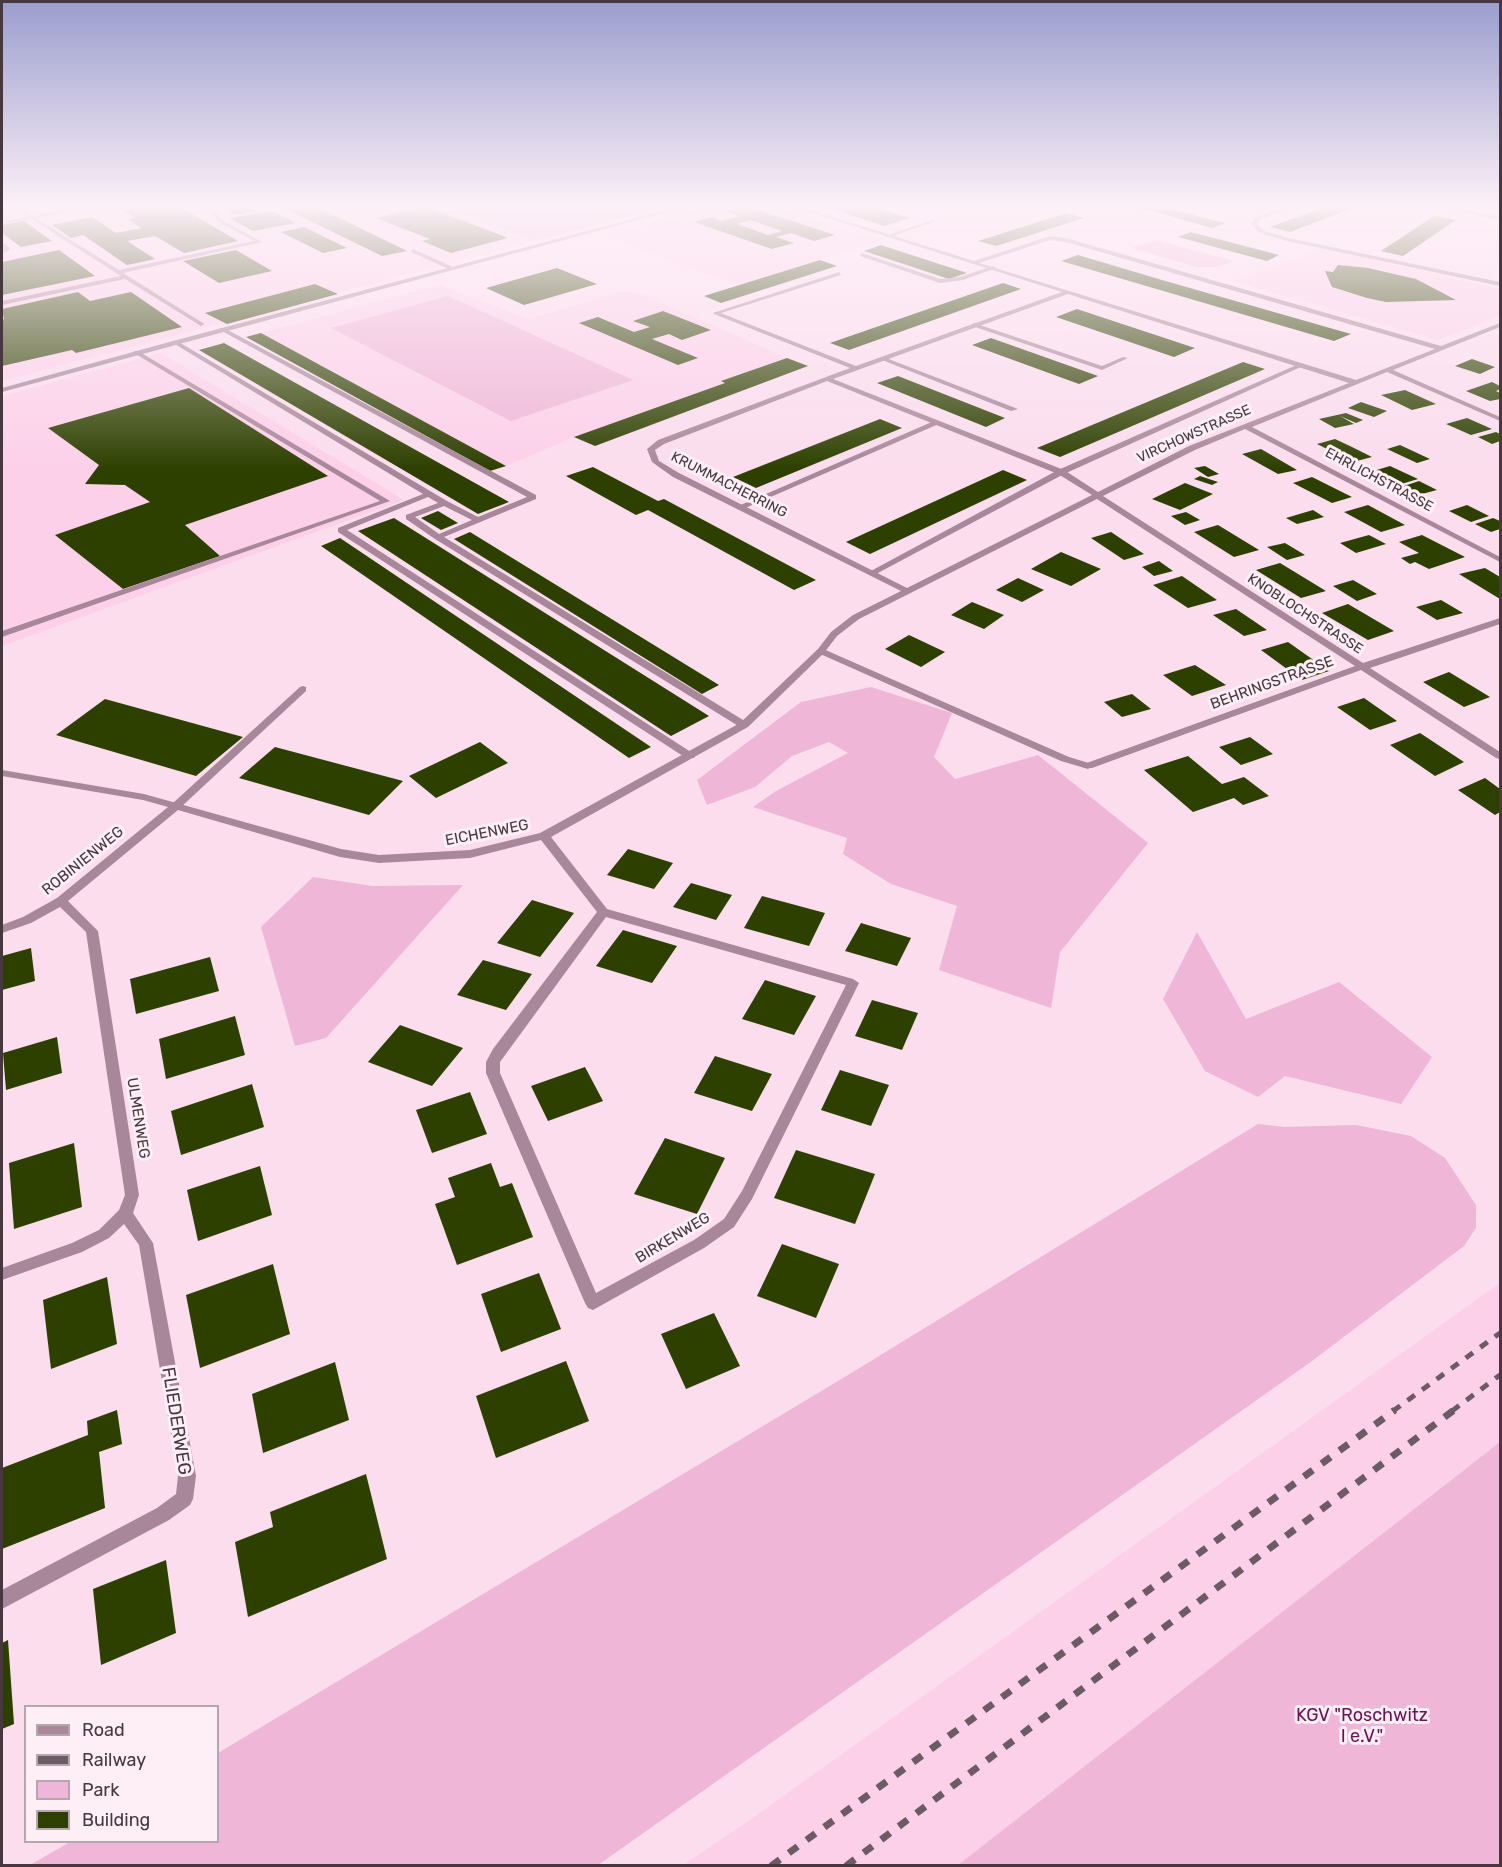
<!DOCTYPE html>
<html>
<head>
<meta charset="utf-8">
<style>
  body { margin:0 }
  #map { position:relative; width:1502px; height:1867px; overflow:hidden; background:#fbddee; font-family:Rubik,sans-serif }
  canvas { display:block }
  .frame { position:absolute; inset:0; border:3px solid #473840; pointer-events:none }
  .legend { position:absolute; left:24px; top:1705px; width:195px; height:138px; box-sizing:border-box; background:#feeff7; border:2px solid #b5a6ae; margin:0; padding:8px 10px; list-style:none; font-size:18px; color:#473840 }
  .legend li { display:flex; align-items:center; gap:12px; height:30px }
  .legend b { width:30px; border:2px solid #b5a6ae }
</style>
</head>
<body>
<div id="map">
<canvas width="1502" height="1867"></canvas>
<div class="frame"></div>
<ul class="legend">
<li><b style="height:8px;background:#a9879a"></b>Road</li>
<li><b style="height:8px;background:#6c5a64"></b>Railway</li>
<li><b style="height:16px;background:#efb6d7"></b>Park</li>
<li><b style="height:16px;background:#2d4000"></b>Building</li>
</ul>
</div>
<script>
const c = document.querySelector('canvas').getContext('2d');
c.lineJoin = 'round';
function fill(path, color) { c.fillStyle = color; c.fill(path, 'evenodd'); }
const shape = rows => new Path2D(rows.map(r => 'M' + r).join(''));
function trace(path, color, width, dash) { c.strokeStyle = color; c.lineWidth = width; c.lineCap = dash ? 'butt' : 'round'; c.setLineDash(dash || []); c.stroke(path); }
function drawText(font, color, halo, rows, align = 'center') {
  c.font = font + ' Rubik,sans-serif'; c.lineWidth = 6; c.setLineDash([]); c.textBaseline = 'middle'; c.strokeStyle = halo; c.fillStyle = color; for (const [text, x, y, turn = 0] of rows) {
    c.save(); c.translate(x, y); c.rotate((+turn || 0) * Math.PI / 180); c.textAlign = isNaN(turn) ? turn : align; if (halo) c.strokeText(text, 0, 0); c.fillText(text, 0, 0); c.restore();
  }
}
fill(shape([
  [2,207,446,207,535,241,2,381],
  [712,207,774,207,880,241,737,285,605,235],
  [1323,248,1500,289,1500,316,1438,340,1232,281],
  [439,285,529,319,623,291,644,295,787,358,722,381,725,383,574,437,506,466,261,333],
  [161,353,404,500,2,646,2,396],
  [1500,1283,1500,1442,958,1865,682,1866,750,1820]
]), '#fcd0e9');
fill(shape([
  [446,207,666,207,535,241],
  [1156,240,1234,261,1216,267,1196,267,1131,248],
  [448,296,633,380,511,421,331,328],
  [871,687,952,713,934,757,955,779,1038,755,1148,843,1060,952,1051,1008,939,970,957,906,891,884,843,854,847,838,753,807,776,791,848,753,829,742,792,756,755,787,707,805,697,780,801,702],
  [313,877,372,886,463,885,326,1038,295,1046,261,927],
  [1197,932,1246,1019,1339,982,1432,1057,1401,1104,1285,1076,1258,1097,1205,1071,1163,999],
  [1258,1124,1284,1127,1356,1125,1411,1136,1445,1158,1476,1205,1476,1228,1464,1246,1312,1361,598,1865,30,1865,70,1842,218,1842,218,1753,848,1375],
  [1500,1442,1500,1865,958,1865]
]), '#efb6d7');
fill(shape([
  [118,207,180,207,238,241,184,253,155,236,127,241,155,259,127,265,83,235,71,238,52,225,92,217,116,233,141,228,128,219,135,218],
  [221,207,250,207,257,211,236,215],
  [282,207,317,207,407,251,382,256],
  [419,207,428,207,508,238,451,253,422,241,430,239,376,218],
  [739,207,749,207,835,235,814,241,791,233,776,237,794,243,772,249,694,222,712,217,722,221,739,216,724,211],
  [751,220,782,231,768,235,737,224],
  [873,207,910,218,884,226,829,208],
  [1137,207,1162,207,1225,223,1212,228],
  [1325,207,1356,207,1290,232,1270,227],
  [272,211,296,223,253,231,229,218],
  [1066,213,1084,218,996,246,978,241],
  [1434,216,1456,220,1403,256,1381,251],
  [24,221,52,241,21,247,2,233,2,225],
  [304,227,347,248,323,253,281,232],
  [1191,232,1279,255,1267,261,1178,237],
  [881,245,967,273,949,279,864,251],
  [59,250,95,276,2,295,2,262],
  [236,250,272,271,219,283,183,261],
  [1078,255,1162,280,1351,334,1334,341,1061,261],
  [820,260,837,266,721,303,704,296],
  [1338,265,1368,268,1416,279,1456,300,1386,302,1367,298,1332,287,1325,271,1333,272],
  [557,268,597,284,524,305,486,288],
  [1003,283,1021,289,849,350,830,343],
  [315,284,338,294,227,324,205,313],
  [78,292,90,301,131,292,182,327,76,353,72,350,2,366,2,320,4,319,2,309],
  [1077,309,1195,348,1174,357,1056,317],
  [663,311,711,330,682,340,669,334,652,339,698,358,678,365,579,323,598,317,634,332,650,327,633,321],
  [261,333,506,466,490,471,246,337],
  [991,338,1098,376,1079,384,972,345],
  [224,343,509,502,478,514,199,350],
  [787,358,808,366,595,446,574,437,725,383,721,381],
  [1472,359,1495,367,1480,374,1455,366],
  [1243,362,1265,369,1060,457,1037,448],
  [898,376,1005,418,986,427,877,383],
  [1492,382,1500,386,1500,389,1496,391,1500,393,1500,399,1490,401,1466,391],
  [189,388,328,476,185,525,220,556,123,589,55,535,150,502,125,485,85,484,99,465,48,428],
  [1405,390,1436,404,1412,410,1381,395],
  [1361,402,1387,411,1374,417,1348,408],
  [1346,413,1363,420,1356,423,1340,416,1354,424,1335,428,1319,419],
  [1467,418,1492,429,1471,435,1446,424],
  [880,419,902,428,756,488,733,477],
  [1496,432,1500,434,1500,441,1492,444,1478,437],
  [1335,439,1352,447,1372,457,1353,462,1317,444],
  [1400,445,1430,459,1417,463,1387,449],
  [1261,449,1297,470,1278,474,1242,454],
  [1205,466,1219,474,1208,477,1194,468],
  [1390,466,1418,479,1398,485,1370,472],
  [593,467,658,501,664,499,816,580,794,590,648,510,636,515,566,476],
  [1003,470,1027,480,870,554,846,542],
  [1200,476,1218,482,1212,485,1194,479],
  [1312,477,1352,497,1332,503,1293,483],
  [1419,481,1437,490,1418,495,1401,487],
  [1185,483,1213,494,1180,510,1152,499],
  [1368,505,1405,525,1381,532,1344,512],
  [1467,505,1489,516,1471,522,1449,511],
  [1313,510,1324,517,1297,524,1286,518],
  [438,511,458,523,441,530,421,518],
  [1186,512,1200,520,1185,525,1171,516],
  [394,518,709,716,671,736,358,531],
  [1493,518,1500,521,1500,529,1491,532,1475,524],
  [1218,525,1259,550,1234,557,1194,532],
  [470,532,719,685,702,694,454,539],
  [1111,532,1144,554,1124,560,1091,538],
  [1369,535,1386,544,1356,553,1340,543],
  [1422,535,1465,557,1429,569,1415,562,1410,564,1401,558,1419,553,1399,542],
  [340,538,651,747,629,758,321,546],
  [1285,543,1305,555,1287,560,1267,547],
  [1061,552,1101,569,1071,586,1031,569],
  [1159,561,1173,571,1154,576,1142,567],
  [1280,563,1326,591,1301,598,1256,570],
  [1485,568,1500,577,1500,599,1459,574],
  [1182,576,1217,600,1188,608,1153,585],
  [1018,578,1044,590,1022,602,996,590],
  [1353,580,1377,594,1357,601,1333,586],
  [1441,600,1463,613,1437,620,1416,607],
  [972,602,1004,615,984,629,951,615],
  [1348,604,1394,631,1368,640,1322,613],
  [1236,609,1267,630,1244,636,1213,615],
  [909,635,945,652,921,667,885,649],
  [1288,642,1329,671,1302,680,1261,650],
  [1195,665,1226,685,1192,696,1163,675],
  [1449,672,1490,697,1464,707,1423,682],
  [1132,694,1151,709,1122,717,1104,702],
  [1364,698,1397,721,1370,730,1337,707],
  [105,699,243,737,196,776,56,735],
  [1420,733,1464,762,1435,776,1390,745],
  [1250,737,1273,754,1241,765,1219,747],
  [480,742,508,763,436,798,409,776],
  [275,747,403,781,369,815,239,778],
  [1188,756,1222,784,1244,777,1269,796,1243,805,1234,798,1193,812,1144,770],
  [1485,778,1500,789,1500,812,1495,815,1458,790],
  [628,849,673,863,654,889,607,875],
  [691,883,732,895,716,920,673,907],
  [762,896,825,913,809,946,744,928],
  [532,900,574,913,540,957,497,943],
  [861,923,911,938,897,966,845,951],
  [623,930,677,946,652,983,596,966],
  [31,948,35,981,2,990,2,956],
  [210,957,219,991,136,1014,130,979],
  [483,960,532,974,506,1010,457,995],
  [765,980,816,996,794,1035,742,1019],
  [872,1000,918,1013,902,1050,855,1036],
  [235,1016,245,1055,166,1079,159,1039],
  [400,1025,463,1048,432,1086,368,1062],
  [57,1037,62,1073,6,1090,3,1053],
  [715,1056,772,1074,752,1111,694,1093],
  [585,1067,603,1101,548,1121,531,1086],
  [840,1070,889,1085,871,1126,821,1110],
  [252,1084,264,1127,181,1155,171,1111],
  [470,1092,487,1134,432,1153,416,1110],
  [665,1138,725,1158,697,1214,634,1194],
  [74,1143,82,1207,14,1229,9,1163],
  [796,1150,875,1174,855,1224,774,1198],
  [491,1163,500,1187,512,1183,533,1237,457,1265,435,1204,455,1197,448,1178],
  [260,1166,272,1215,198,1241,187,1190],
  [782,1244,839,1264,816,1318,757,1296],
  [273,1264,290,1334,200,1368,186,1295],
  [539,1273,561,1329,501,1352,481,1294],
  [107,1277,117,1344,51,1369,43,1300],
  [714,1313,740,1366,686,1389,661,1334],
  [566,1361,589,1421,496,1458,476,1396],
  [335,1362,349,1420,263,1453,252,1394],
  [117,1410,122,1444,99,1452,105,1508,2,1549,2,1468,88,1435,87,1421],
  [366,1474,387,1559,248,1617,235,1542,273,1527,270,1512],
  [166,1560,176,1633,101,1665,93,1589],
  [8,1640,14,1724,2,1729,2,1643]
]), '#2d4000');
fill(shape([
  [13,207,19,207,32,216,76,207,87,207,36,218,119,270,254,241,217,221,208,207,213,207,221,219,262,242,123,273,203,323,204,324,201,326,125,279,2,305,2,301,121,276,31,219,2,224,2,222,27,217,13,207],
  [932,220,937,221,890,237,885,236,932,220],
  [2,242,10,248,10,250,2,253,2,249,4,248,2,246,2,242],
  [413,249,455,268,456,269,451,270,411,252,413,249],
  [862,253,940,279,960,277,993,266,996,268,963,280,940,283,860,256,862,253],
  [839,272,841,275,718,314,713,313,839,272],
  [974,323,1102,366,1123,357,1128,358,1102,370,972,326,972,324,974,323],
  [220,328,224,328,536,495,536,499,444,537,748,723,748,727,740,727,435,539,406,519,406,515,438,503,428,497,347,530,694,754,695,756,694,758,686,758,338,532,338,528,423,494,173,343,173,341,177,341,447,501,478,517,527,497,220,330,220,328],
  [444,506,472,520,439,534,415,517,444,506],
  [134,351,138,351,390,501,2,637,2,631,380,501,134,353,134,351],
  [882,358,886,358,1018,409,1011,411,882,360,882,358],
  [1301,363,1303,364,1303,366,1064,474,876,574,869,572,1058,470,1301,363],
  [934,421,941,423,743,509,736,507,934,421],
  [821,648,1069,757,1092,764,1093,766,1088,769,1061,761,818,653,816,651,821,648],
  [303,686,306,687,306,691,181,807,173,807,172,805,173,803,300,687,303,686]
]), '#a9879a');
fill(shape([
  [793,207,801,207,974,261,1050,236,1066,238,1441,346,1500,323,1500,327,1393,370,1500,417,1500,421,1387,372,1252,427,1500,557,1500,562,1245,429,1195,450,1103,496,1363,663,1500,618,1500,624,1370,668,1500,752,1500,759,1496,758,1361,670,1092,768,1084,768,1083,766,1084,764,1355,666,1097,499,859,619,837,636,824,653,748,727,551,837,607,909,853,979,859,983,752,1199,734,1227,704,1248,593,1310,588,1308,585,1303,486,1073,486,1062,493,1049,597,912,541,840,470,858,379,863,340,857,178,810,68,901,98,931,139,1195,133,1213,153,1243,196,1476,193,1499,190,1505,169,1520,2,1609,2,1590,157,1508,176,1494,178,1476,139,1245,124,1224,109,1238,82,1252,2,1280,2,1268,72,1243,99,1230,119,1210,125,1195,86,932,60,907,31,923,2,933,2,925,23,917,57,898,168,807,143,800,2,776,2,770,144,794,341,849,379,855,470,850,540,833,740,723,818,649,831,632,853,615,901,591,673,477,652,462,647,449,658,440,850,368,714,314,714,312,718,312,856,366,1062,292,793,207],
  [1050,240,1066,242,1435,349,1356,380,979,263,1050,240],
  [1068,294,1349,383,1189,446,1098,492,1064,470,833,379,1068,294],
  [827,381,1058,474,1092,495,907,588,679,473,659,461,655,450,664,444,827,381],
  [606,917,846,985,742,1191,724,1219,694,1240,596,1293,500,1073,500,1062,606,917],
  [1284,207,1291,207,1259,220,1257,224,1264,231,1288,238,1500,282,1500,286,1287,241,1260,233,1251,224,1255,218,1284,207],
  [1438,207,1449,207,1500,217,1500,220,1438,207]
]), '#a9879a');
fill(shape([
  [677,207,686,207,2,392,2,388,173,341,677,207]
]), '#a9879a');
trace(shape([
  [1393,1411,1500,1333],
  [1452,1411,1500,1375]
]), '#6c5a64', 5, [9, 9]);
trace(shape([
  [771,1866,1395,1410],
  [846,1866,1454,1410]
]), '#6c5a64', 7, [11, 11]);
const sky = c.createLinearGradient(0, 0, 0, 469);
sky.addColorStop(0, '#9a9dce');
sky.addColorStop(0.44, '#fdf0f7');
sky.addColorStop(1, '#fdf0f700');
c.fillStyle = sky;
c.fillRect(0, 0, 1502, 469);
drawText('14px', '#473840', '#feeff7', [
  ["VIRCHOWSTRASSE",1194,434,-24],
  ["EHRLICHSTRASSE",1379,480,28],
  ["KRUMMACHERRING",729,485,27],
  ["KNOBLOCHSTRASSE",1305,614,33]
]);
drawText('15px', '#473840', '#feeff7', [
  ["BEHRINGSTRASSE",1272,683,-20],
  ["EICHENWEG",487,833,-11],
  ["ROBINIENWEG",83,861,-39],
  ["ULMENWEG",138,1118,81],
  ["BIRKENWEG",673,1238,-31]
]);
drawText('18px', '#473840', '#feeff7', [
  ["FLIEDERWEG",176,1421,81]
]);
drawText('18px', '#6c1152', '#feeff7', [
  ["KGV \"Roschwitz",1362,1716],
  ["I e.V.\"",1362,1737]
]);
</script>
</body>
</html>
